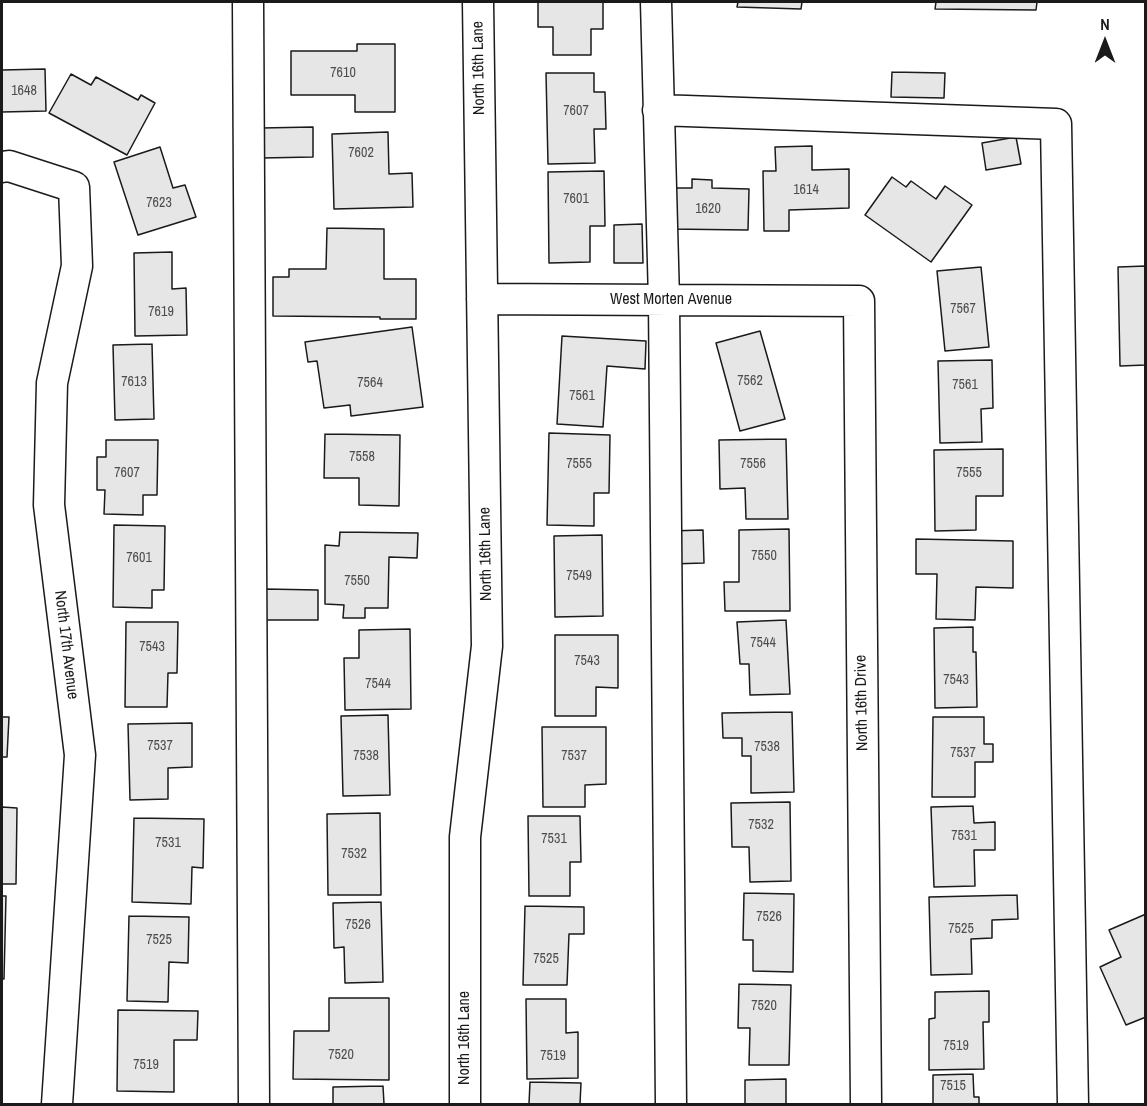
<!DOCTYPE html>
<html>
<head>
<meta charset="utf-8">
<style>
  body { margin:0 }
  #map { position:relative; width:1147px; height:1106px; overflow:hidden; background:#fff; font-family:"Archivo Narrow",sans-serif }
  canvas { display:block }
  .frame { position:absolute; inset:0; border:3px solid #1a1a1a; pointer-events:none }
  .north { position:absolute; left:1075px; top:12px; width:60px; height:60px; -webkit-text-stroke:4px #fff; paint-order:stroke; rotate:0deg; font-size:16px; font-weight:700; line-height:24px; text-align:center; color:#1a1a1a }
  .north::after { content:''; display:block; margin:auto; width:21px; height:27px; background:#1a1a1a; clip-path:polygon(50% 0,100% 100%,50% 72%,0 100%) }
</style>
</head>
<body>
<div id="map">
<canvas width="1147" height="1106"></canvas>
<div class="frame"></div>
<div class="north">N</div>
</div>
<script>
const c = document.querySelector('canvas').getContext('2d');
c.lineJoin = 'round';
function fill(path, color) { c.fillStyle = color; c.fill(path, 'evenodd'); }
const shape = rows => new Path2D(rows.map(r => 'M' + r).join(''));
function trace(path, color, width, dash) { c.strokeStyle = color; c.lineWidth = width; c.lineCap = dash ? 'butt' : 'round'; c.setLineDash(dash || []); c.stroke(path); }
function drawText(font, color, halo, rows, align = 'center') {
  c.font = font + ' "Archivo Narrow",sans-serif'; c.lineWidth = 4.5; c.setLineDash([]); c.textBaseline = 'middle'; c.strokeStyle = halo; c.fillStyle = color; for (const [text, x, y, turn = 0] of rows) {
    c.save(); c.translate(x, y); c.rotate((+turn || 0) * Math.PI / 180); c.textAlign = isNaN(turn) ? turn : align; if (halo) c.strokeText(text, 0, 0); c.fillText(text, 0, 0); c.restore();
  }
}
const building = shape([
  [538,2,603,2,603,29,591,29,591,55,553,55,553,27,538,27,538,2],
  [738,2,802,2,801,9,737,7,738,2],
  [936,2,1037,2,1036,10,935,9,936,2],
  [357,44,395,44,395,112,355,112,355,95,291,95,291,51,357,51,357,44],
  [45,69,46,111,2,112,2,70,45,69],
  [892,72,945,73,944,98,891,97,892,72],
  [546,73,594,73,594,92,605,92,606,129,594,129,595,163,548,164,546,73],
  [71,74,91,85,96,77,138,100,141,95,155,103,127,155,49,113,71,74],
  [313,127,313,157,262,158,261,128,313,127],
  [388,132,389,174,412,173,413,207,334,209,332,134,388,132],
  [1016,137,1021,164,986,170,982,143,1016,137],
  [812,146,812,170,849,169,849,208,789,210,789,231,764,231,763,171,776,171,775,147,812,146],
  [160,147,173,188,185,185,196,217,138,235,114,162,160,147],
  [604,171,605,226,590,226,590,262,549,263,548,172,604,171],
  [892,177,906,187,911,181,936,199,945,186,972,205,931,262,865,215,892,177],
  [692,179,712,180,712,188,749,189,748,230,668,229,669,188,692,188,692,179],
  [642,224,643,263,614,263,614,225,642,224],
  [327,228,384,229,384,279,416,279,416,319,380,319,380,317,273,316,273,277,289,277,289,269,326,269,327,228],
  [172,252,172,289,186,288,187,335,135,336,134,253,172,252],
  [1146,266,1146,365,1120,366,1118,267,1146,266],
  [981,267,989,347,945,351,937,271,981,267],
  [412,327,423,407,351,416,350,405,324,408,317,361,308,362,305,342,412,327],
  [760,331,785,419,740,431,716,343,760,331],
  [562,336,646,341,645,369,607,366,603,427,557,424,562,336],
  [152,344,154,419,115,420,113,345,152,344],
  [992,360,993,408,981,409,982,442,940,443,938,361,992,360],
  [549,433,610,435,609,493,594,493,594,526,547,525,549,433],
  [325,434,400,435,399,506,359,505,359,478,324,478,325,434],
  [786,439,788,519,746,519,745,488,720,489,719,440,786,439],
  [106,440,158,440,157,495,143,495,143,515,104,514,105,490,97,490,97,457,106,457,106,440],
  [1003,449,1003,496,976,496,976,530,935,531,934,450,1003,449],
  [114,525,165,526,164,590,152,590,152,608,113,607,114,525],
  [789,529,790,611,725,611,724,582,739,582,739,530,789,529],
  [703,530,704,563,671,564,670,531,703,530],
  [340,532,418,533,417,558,389,557,388,608,365,608,365,618,343,618,344,605,325,604,325,545,339,546,340,532],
  [602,535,603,616,555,617,554,536,602,535],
  [916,539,1013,541,1013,588,976,587,975,620,936,619,937,574,916,574,916,539],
  [265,589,318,590,318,620,265,620,265,589],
  [786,620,790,694,750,695,749,664,740,664,737,622,786,620],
  [126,622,178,622,177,673,168,673,167,707,125,707,126,622],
  [973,627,973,652,976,652,977,707,935,708,934,628,973,627],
  [410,629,411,709,345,710,344,658,359,658,359,630,410,629],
  [555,635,618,635,618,688,596,687,596,716,555,716,555,635],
  [792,712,794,792,751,793,751,756,742,756,742,738,723,738,722,713,792,712],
  [388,715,390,795,343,796,341,716,388,715],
  [2,717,9,717,7,757,2,757,2,717],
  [933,717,984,717,984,744,993,744,993,762,975,762,975,797,932,797,933,717],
  [192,723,192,767,168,768,168,799,130,800,128,724,192,723],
  [542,727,606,727,606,784,585,785,585,807,543,807,542,727],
  [790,802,791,881,750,882,749,847,732,847,731,803,790,802],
  [973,806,974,823,995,822,995,850,974,850,975,886,934,887,931,807,973,806],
  [2,807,17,808,16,884,2,884,2,807],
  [380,813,381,895,328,895,327,814,380,813],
  [528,816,580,816,581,862,570,862,570,896,529,896,528,816],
  [134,818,204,819,203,868,192,867,191,904,132,902,134,818],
  [744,893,794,894,793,972,753,971,753,940,743,940,744,893],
  [1017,895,1018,919,992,920,992,938,971,939,972,974,931,975,929,897,1017,895],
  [2,896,6,896,4,979,2,979,2,896],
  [381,902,383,982,345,983,344,947,334,948,333,903,381,902],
  [525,906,584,907,584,934,569,934,567,985,523,985,525,906],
  [1146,914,1146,1017,1126,1025,1100,967,1121,957,1109,930,1146,914],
  [129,916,189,917,188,963,169,962,168,1002,127,1001,129,916],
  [739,984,791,985,789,1065,749,1065,750,1028,738,1028,739,984],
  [989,991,989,1022,983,1022,984,1069,929,1070,929,1019,935,1018,935,992,989,991],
  [329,998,389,998,389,1080,293,1079,294,1031,329,1031,329,998],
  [526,999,566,999,566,1033,578,1032,578,1078,527,1079,526,999],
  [118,1010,198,1011,197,1040,174,1040,174,1092,117,1091,118,1010],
  [973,1074,974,1097,979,1097,979,1104,933,1104,933,1075,973,1074],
  [786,1079,786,1104,745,1104,745,1080,786,1079],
  [530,1082,581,1083,580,1104,529,1104,530,1082],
  [383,1086,384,1104,333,1104,333,1087,383,1086]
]);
fill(building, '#e6e6e6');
trace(building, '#1a1a1a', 1.5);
const minor = shape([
  [248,2,254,1104],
  [656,2,664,300,671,1104],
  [658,110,1056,124,1073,1104],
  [2,167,9,166,74,187,77,266,52,383,49,505,80,755,57,1104],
  [482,299,859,301,866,1104],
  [465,1104,465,837,487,646,478,2]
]);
trace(minor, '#1a1a1a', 33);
trace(minor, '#fff', 30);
drawText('14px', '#4d4d4d', null, [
  ["7610",343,73],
  ["1648",24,91],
  ["7607",576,111],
  ["7602",361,153],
  ["1614",806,190],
  ["7601",576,199],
  ["7623",159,203],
  ["1620",708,209],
  ["7567",963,309],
  ["7619",161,312],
  ["7562",750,381],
  ["7613",134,382],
  ["7564",370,383],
  ["7561",965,385],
  ["7561",582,396],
  ["7558",362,457],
  ["7555",579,464],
  ["7556",753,464],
  ["7607",127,473],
  ["7555",969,473],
  ["7550",764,556],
  ["7601",139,558],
  ["7549",579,576],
  ["7550",357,581],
  ["7544",763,643],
  ["7543",152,647],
  ["7543",587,661],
  ["7543",956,680],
  ["7544",378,684],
  ["7537",160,746],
  ["7538",767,747],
  ["7537",963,753],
  ["7538",366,756],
  ["7537",574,756],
  ["7532",761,825],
  ["7531",964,836],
  ["7531",554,839],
  ["7531",168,843],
  ["7532",354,854],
  ["7526",769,917],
  ["7526",358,925],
  ["7525",961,929],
  ["7525",159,940],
  ["7525",546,959],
  ["7520",764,1006],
  ["7519",956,1046],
  ["7520",341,1055],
  ["7519",553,1056],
  ["7519",146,1065],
  ["7515",953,1086]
]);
drawText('16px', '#1a1a1a', '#fff', [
  ["North 16th Lane",479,68,-91],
  ["West Morten Avenue",671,300],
  ["North 16th Lane",486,554,-91],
  ["North 17th Avenue",66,645,83],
  ["North 16th Drive",862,703,-91],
  ["North 16th Lane",465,1038,-90]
]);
</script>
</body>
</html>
